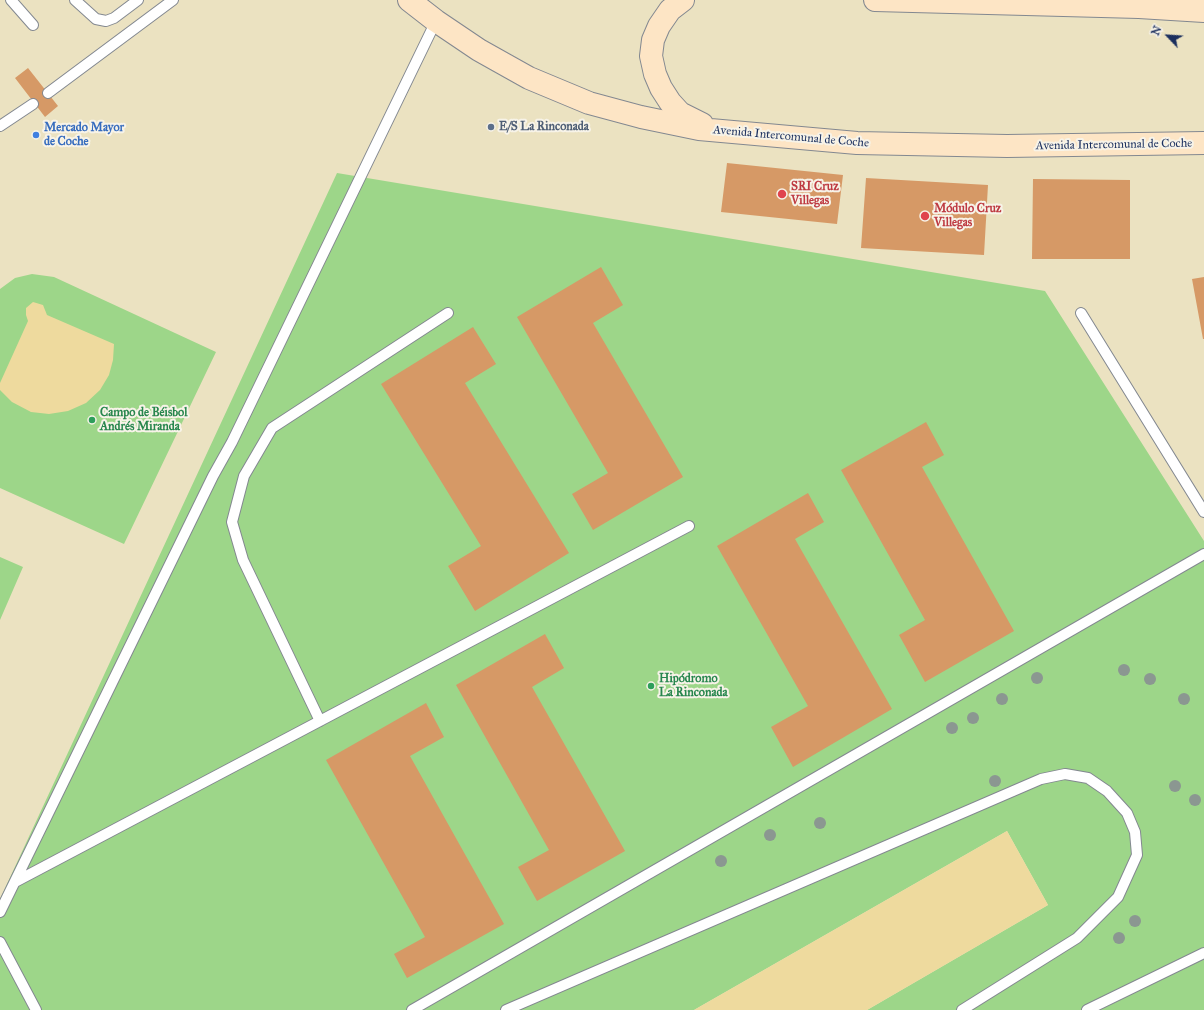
<!DOCTYPE html>
<html>
<head>
<meta charset="utf-8">
<style>
  body { margin:0 }
  #map { position:relative; width:1204px; height:1010px; overflow:hidden; background:#ebe2c1; font-family:"IM FELL Great Primer",serif }
  canvas { display:block }
  .north { position:absolute; left:1148px; top:16px; width:40px; height:40px; -webkit-text-stroke:3px #f7f3e8; paint-order:stroke; rotate:295deg; font-size:11px; font-weight:700; line-height:16px; text-align:center; color:#1b2f5e }
  .north::after { content:''; display:block; margin:auto; width:14px; height:18px; background:#1b2f5e; clip-path:polygon(50% 0,100% 100%,50% 72%,0 100%) }
</style>
</head>
<body>
<div id="map">
<canvas width="1204" height="1010"></canvas>
<div class="north">N</div>
</div>
<script>
const c = document.querySelector('canvas').getContext('2d');
c.lineJoin = 'round';
function fill(path, color) { c.fillStyle = color; c.fill(path, 'evenodd'); }
const shape = rows => new Path2D(rows.map(r => 'M' + r).join(''));
function trace(path, color, width, dash) { c.strokeStyle = color; c.lineWidth = width; c.lineCap = dash ? 'butt' : 'round'; c.setLineDash(dash || []); c.stroke(path); }
function drawText(font, color, halo, rows, align = 'center') {
  c.font = font + ' "IM FELL Great Primer",serif'; c.lineWidth = 4; c.setLineDash([]); c.textBaseline = 'middle'; c.strokeStyle = halo; c.fillStyle = color; for (const [text, x, y, turn = 0] of rows) {
    c.save(); c.translate(x, y); c.rotate((+turn || 0) * Math.PI / 180); c.textAlign = isNaN(turn) ? turn : align; if (halo) c.strokeText(text, 0, 0); c.fillText(text, 0, 0); c.restore();
  }
}
fill(shape([
  [337,173,1045,291,1204,541,1204,1010,867,1010,1048,905,1007,831,694,1010,0,1010,0,899],
  [32,274,54,277,216,352,124,544,0,488,0,289,15,278],
  [0,557,23,567,0,620]
]), '#9dd689');
fill(shape([
  [33,302,43,305,47,315,114,344,113,360,109,375,100,390,86,403,68,411,49,414,31,412,12,402,0,390,0,383,28,321,26,315,26,308],
  [1007,831,1048,905,867,1010,694,1010]
]), '#eeda9e');
fill(shape([
  [28,68,58,106,45,117,15,78],
  [727,163,843,175,837,224,721,212],
  [866,178,988,185,984,255,861,248],
  [1033,179,1130,180,1130,259,1032,259],
  [601,267,623,305,593,323,683,477,593,530,572,494,608,473,517,317],
  [1204,277,1204,339,1203,339,1192,279],
  [473,327,496,364,465,383,569,553,475,611,448,566,481,546,381,384],
  [926,422,944,455,922,467,1014,631,925,682,899,635,925,620,841,470],
  [808,493,824,522,795,539,892,709,793,767,771,727,808,706,717,546],
  [545,634,564,668,532,687,625,851,537,901,518,867,549,850,456,685],
  [426,703,444,737,410,756,504,924,407,978,394,954,425,937,326,760]
]), '#d69966');
const lane = shape([
  [11,0,33,25],
  [75,0,96,19,106,21,114,18,138,0],
  [48,93,173,0],
  [0,126,33,104],
  [1081,313,1204,512],
  [320,721,243,560,232,522,244,476,272,428,448,313],
  [15,882,689,526],
  [0,912,213,476,232,442,436,21],
  [0,942,36,1010],
  [412,1010,1204,554],
  [506,1010,1041,779,1065,774,1088,778,1107,791,1127,813,1135,832,1137,855,1118,897,1077,938,962,1010],
  [1087,1010,1204,953]
]);
const secondary = shape([
  [409,0,436,21,479,50,529,78,589,103,641,117,699,129,857,143,1007,146,1204,143],
  [683,0,670,10,659,26,653,40,651,56,655,74,661,88,670,102,680,113,702,124],
  [875,0,1139,7,1204,11]
]);
trace(lane, '#838890', 12);
trace(secondary, '#838890', 24);
trace(lane, '#fff', 10);
trace(secondary, '#fde5c5', 22);
c.fillStyle = '#8b9791';
for (const [x, y] of [
  [1124,670],
  [1037,678],
  [1150,679],
  [1002,699],
  [1184,699],
  [973,718],
  [952,728],
  [995,781],
  [1175,786],
  [1195,800],
  [820,823],
  [770,835],
  [721,861],
  [1135,921],
  [1119,938]
]) { c.beginPath(); c.arc(x, y, 6, 0, 2 * Math.PI); c.fill(); }
for (const [x, y, r, color] of [
  [491,127,4,"#5c6f8a"],
  [36,135,4,"#3f7fe0"],
  [782,194,5,"#e0444e"],
  [925,216,5,"#e0444e"],
  [92,420,4,"#2e9e5b"],
  [651,686,4,"#2e9e5b"]
]) { const dot = new Path2D(); dot.arc(x, y, r, 0, 2 * Math.PI); c.fillStyle = color; c.fill(dot); trace(dot, '#f7f3e8', 1.5); }
drawText('bold 12px', '#4e5e75', '#f7f3e8', [
  ["E/S La Rinconada",499,127]
], 'left');
drawText('bold 12px', '#366cbe', '#f7f3e8', [
  ["Mercado Mayor",44,128],
  ["de Coche",44,142]
], 'left');
drawText('12px', '#1b2f5e', '#f7f3e8', [
  ["Avenida Intercomunal de Coche",791,137,5],
  ["Avenida Intercomunal de Coche",1114,145,-1]
]);
drawText('bold 12px', '#be3a42', '#f7f3e8', [
  ["SRI Cruz",791,187],
  ["Villegas",791,201],
  ["Módulo Cruz",934,209],
  ["Villegas",934,223]
], 'left');
drawText('bold 12px', '#27864d', '#f7f3e8', [
  ["Campo de Béisbol",100,413],
  ["Andrés Miranda",100,427],
  ["Hipódromo",659,679],
  ["La Rinconada",659,693]
], 'left');
</script>
</body>
</html>
